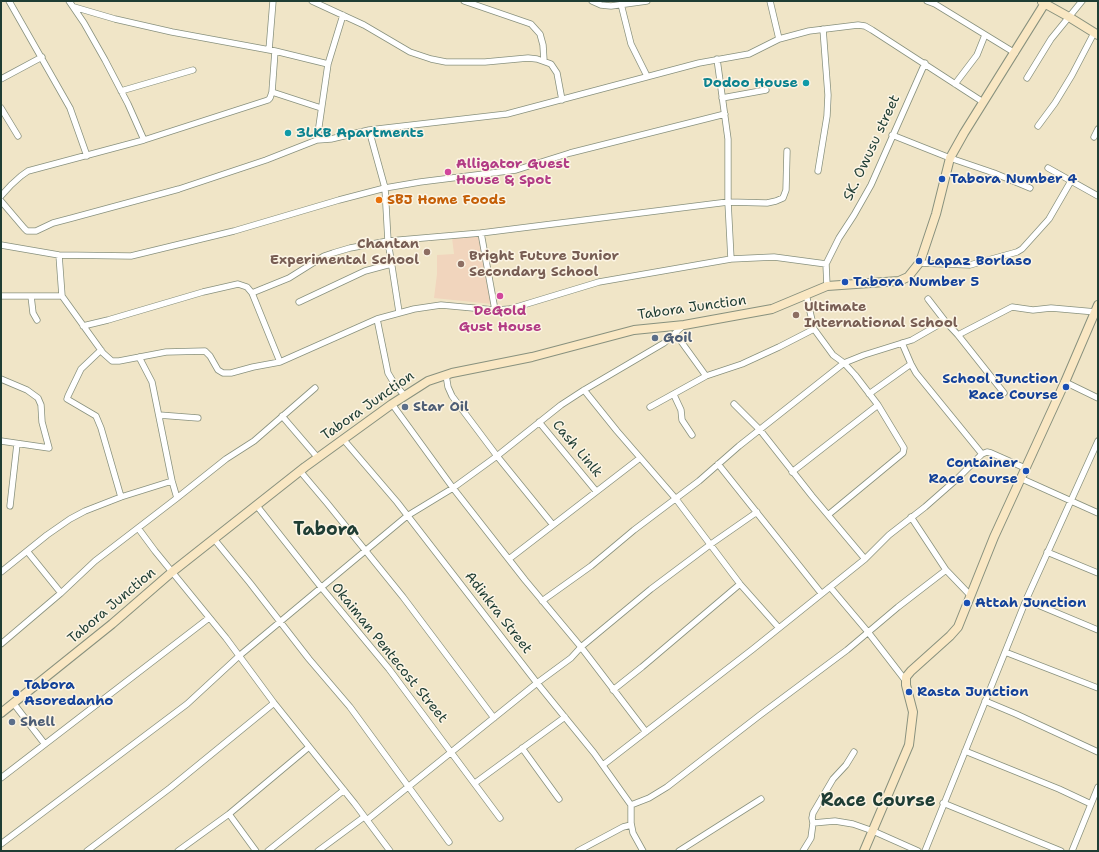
<!DOCTYPE html>
<html>
<head>
<meta charset="utf-8">
<style>
  body { margin:0 }
  #map { position:relative; width:1099px; height:852px; overflow:hidden; background:#f0e5c7; font-family:"Shantell Sans",sans-serif }
  canvas { display:block }
  .frame { position:absolute; inset:0; border:2px solid #1f3d34; pointer-events:none }
</style>
</head>
<body>
<div id="map">
<canvas width="1099" height="852"></canvas>
<div class="frame"></div>
</div>
<script>
const c = document.querySelector('canvas').getContext('2d');
c.lineJoin = 'round';
function fill(path, color) { c.fillStyle = color; c.fill(path, 'evenodd'); }
const shape = rows => new Path2D(rows.map(r => 'M' + r).join(''));
function trace(path, color, width, dash) { c.strokeStyle = color; c.lineWidth = width; c.lineCap = dash ? 'butt' : 'round'; c.setLineDash(dash || []); c.stroke(path); }
function drawText(font, color, halo, rows, align = 'center') {
  c.font = font + ' "Shantell Sans",sans-serif'; c.lineWidth = 3; c.setLineDash([]); c.textBaseline = 'middle'; c.strokeStyle = halo; c.fillStyle = color; for (const [text, x, y, turn = 0] of rows) {
    c.save(); c.translate(x, y); c.rotate((+turn || 0) * Math.PI / 180); c.textAlign = isNaN(turn) ? turn : align; if (halo) c.strokeText(text, 0, 0); c.fillText(text, 0, 0); c.restore();
  }
}
fill(shape([
  [480,235,492,304,434,298,437,274,437,255,454,254,452,238]
]), '#f1d5bd');
const street = shape([
  [9,1,70,108,87,156],
  [69,1,84,23,105,60,128,104,144,140],
  [312,1,364,25,410,52,431,59,446,62,485,62,528,58,537,59,551,64,557,73,562,100],
  [464,1,531,24,540,34,543,45,544,61],
  [592,1,601,5,611,6,647,1],
  [770,1,779,39],
  [927,1,935,4,1015,53],
  [621,4,631,44,647,76],
  [74,7,115,19,172,32,275,51,328,64],
  [269,50,273,1],
  [717,59,728,139,728,202,731,259,774,257,826,264],
  [1027,78,1051,39,1082,1],
  [1,79,42,57],
  [955,84,977,55,985,35],
  [121,91,193,70],
  [272,92,321,108],
  [722,98,766,90],
  [1,108,18,136],
  [1038,126,1055,103,1072,75,1094,33],
  [369,130,385,188,388,241,481,233,728,202,767,203,776,201,783,198,786,190,787,151],
  [892,135,950,158,994,173,1030,188],
  [1094,137,1098,129],
  [317,140,328,64,343,15],
  [1048,168,1098,196],
  [818,171,827,116,828,95,823,29],
  [1,196,11,185,21,176,28,171,144,140,268,100,270,98,272,92,275,51],
  [1,201,24,228,27,231,36,231,53,223,72,218,179,189,266,160,317,140,331,139,369,130,507,114,699,63,749,54,779,39,809,31,858,25,865,26,872,30,983,102],
  [481,233,495,310],
  [1,245,59,255,131,256,234,231,339,200,385,188,420,182,516,170,570,153,725,114],
  [59,255,62,296,103,353,112,361,119,361,166,352,205,351,210,356,218,370,223,373,231,373,253,367,280,362,377,319,414,309,441,305,495,310,510,309,599,282,731,259],
  [919,263,970,265,1017,252,1022,249,1049,219,1071,181],
  [827,286,826,264,839,238,854,215,871,185,925,63],
  [252,293,289,278,324,256,333,253,350,248,388,241,399,312],
  [806,294,814,329,833,355,844,363,855,375,878,405,904,448,903,453,828,515],
  [1,296,62,296],
  [31,296,33,313,37,320],
  [928,299,945,321],
  [299,302,365,271,391,264],
  [377,319,388,373,394,383,404,395],
  [83,326,108,320,203,292,238,284,247,287,252,293,280,362],
  [675,333,706,376],
  [958,335,1004,393],
  [902,343,911,364,916,373,982,454],
  [101,350,81,369,68,396,67,399,96,416,101,428,121,497],
  [139,357,152,382,172,481,177,498],
  [446,375,448,387,452,396,497,456,553,525],
  [1,379,27,390,38,398,41,405,42,422,49,448,1,441],
  [1065,382,1098,398],
  [584,390,617,431,676,499,740,584,779,628],
  [869,394,911,364],
  [674,395,681,410,682,420,692,435],
  [392,404,453,488,525,580,581,647,646,732],
  [734,404,760,430,812,496,865,559],
  [650,407,706,376,742,364,779,347,814,329],
  [159,415,198,418],
  [282,416,318,458],
  [539,422,596,491],
  [343,439,397,502,537,683,594,753,631,805],
  [718,464,821,593],
  [300,471,327,503,403,597,494,718],
  [792,472,878,405],
  [1020,478,1098,513],
  [10,506,17,444],
  [257,506,321,587,389,669,500,818],
  [911,517,946,570],
  [138,528,155,551,226,638,274,703,355,804,390,851],
  [214,539,250,583,309,659,350,707,449,842],
  [27,551,61,593],
  [1047,552,1098,573],
  [509,559,640,458],
  [1,572,47,535,70,519,85,511,121,497,172,481],
  [830,587,868,632,905,680],
  [1026,600,1098,630],
  [542,601,591,566,634,530,699,481,739,446,844,363,864,355,912,340,945,321,958,335,1012,307,1033,310,1051,308,1096,312],
  [1,644,61,593,95,561,177,498,226,459,254,441,315,388],
  [1005,652,1098,688],
  [613,690,642,667,740,584],
  [985,701,1016,714,1098,752],
  [14,704,44,743],
  [522,748,559,799],
  [965,751,1059,789,1091,804],
  [603,765,753,649,865,559,889,535,925,507,958,478,982,454,987,452,991,453,1025,468],
  [1,778,209,618],
  [475,783,565,717],
  [943,803,1061,851],
  [631,805,649,798,667,787,760,715,847,650,898,607,946,570,970,595],
  [631,805,631,823,633,833,643,851],
  [229,814,256,851],
  [367,820,537,683,571,658,581,647,651,589,711,544,757,512],
  [813,823,812,818,813,813,833,779,846,765,854,752],
  [1,844,187,704,239,656,407,516,453,488,497,456,561,405,584,390,664,343,684,325],
  [87,851,170,788,274,703],
  [178,851,229,814,309,747],
  [268,851,344,790],
  [318,851,364,817],
  [578,851,623,827,631,825],
  [679,851,761,799],
  [803,851,811,838,813,823,835,821,853,824,873,831,918,851],
  [925,851,1026,600,1098,441],
  [1072,851,1098,787]
]);
const secondary = shape([
  [1042,2,1069,17,1098,35],
  [1,713,112,624,172,572,305,467,392,404,428,381,452,373,532,357,634,330,684,325,772,309,827,286,899,281,908,277,920,262,936,214,950,158,964,133,1045,3],
  [864,851,909,745,913,712,906,685,906,677,911,671,950,636,958,627,994,537,1065,382,1098,305]
]);
trace(street, '#88917e', 7);
trace(secondary, '#88917e', 10);
trace(street, '#fff', 5.5);
trace(secondary, '#f9e7c3', 8);
for (const [x, y, r, color] of [
  [806,83,4,"#0f9aa8"],
  [288,133,4,"#0f9aa8"],
  [448,172,4,"#d1479c"],
  [942,179,4,"#1a4fb4"],
  [379,200,4,"#e8710a"],
  [427,252,4,"#8d6e63"],
  [919,261,4,"#1a4fb4"],
  [461,264,4,"#8d6e63"],
  [845,282,4,"#1a4fb4"],
  [500,296,4,"#d1479c"],
  [796,315,4,"#8d6e63"],
  [655,338,4,"#5c6f8a"],
  [1066,387,4,"#1a4fb4"],
  [405,407,4,"#5c6f8a"],
  [1026,471,4,"#1a4fb4"],
  [967,603,4,"#1a4fb4"],
  [909,692,4,"#1a4fb4"],
  [16,693,4,"#1a4fb4"],
  [12,722,4,"#5c6f8a"]
]) { const dot = new Path2D(); dot.arc(x, y, r, 0, 2 * Math.PI); c.fillStyle = color; c.fill(dot); trace(dot, '#fcf5e5', 1.5); }
drawText('bold 14px', '#0d838f', '#fcf5e5', [
  ["Dodoo House",798,83],
  ["3LKB Apartments",296,133,"left"]
], 'right');
drawText('14px', '#1f3d34', '#fcf5e5', [
  ["SK. Owusu street",872,148,-65],
  ["Tabora Junction",692,308,-8],
  ["Tabora Junction",368,406,-35],
  ["Cash Linlk",577,449,50],
  ["Tabora Junction",112,606,-40],
  ["Adinkra Street",498,613,52],
  ["Okaiman Pentecost Street",389,653,51]
]);
drawText('bold 14px', '#b23c85', '#fcf5e5', [
  ["Alligator Guest",456,164],
  ["House & Spot",456,180],
  ["DeGold",500,311,"center"],
  ["Gust House",500,327,"center"]
], 'left');
drawText('bold 14px', '#164399', '#fcf5e5', [
  ["Tabora Number 4",950,179],
  ["Lapaz Borlaso",927,261],
  ["Tabora Number 5",853,282],
  ["School Junction",1058,379,"right"],
  ["Race Course",1058,395,"right"],
  ["Container",1018,463,"right"],
  ["Race Course",1018,479,"right"],
  ["Attah Junction",975,603],
  ["Tabora",24,685],
  ["Asoredanho",24,701],
  ["Rasta Junction",917,692]
], 'left');
drawText('bold 14px', '#c56008', '#fcf5e5', [
  ["SBJ Home Foods",387,200]
], 'left');
drawText('bold 14px', '#785e54', '#fcf5e5', [
  ["Chantan",419,244,"right"],
  ["Experimental School",419,260,"right"],
  ["Bright Future Junior",469,256],
  ["Secondary School",469,272],
  ["Ultimate",804,307],
  ["International School",804,323]
], 'left');
drawText('bold 14px', '#4e5e75', '#fcf5e5', [
  ["Goil",663,338],
  ["Star Oil",413,407],
  ["Shell",20,722]
], 'left');
drawText('bold 18px', '#1f3d34', '#fcf5e5', [
  ["Tabora",326,530],
  ["Race Course",878,801]
]);
</script>
</body>
</html>
